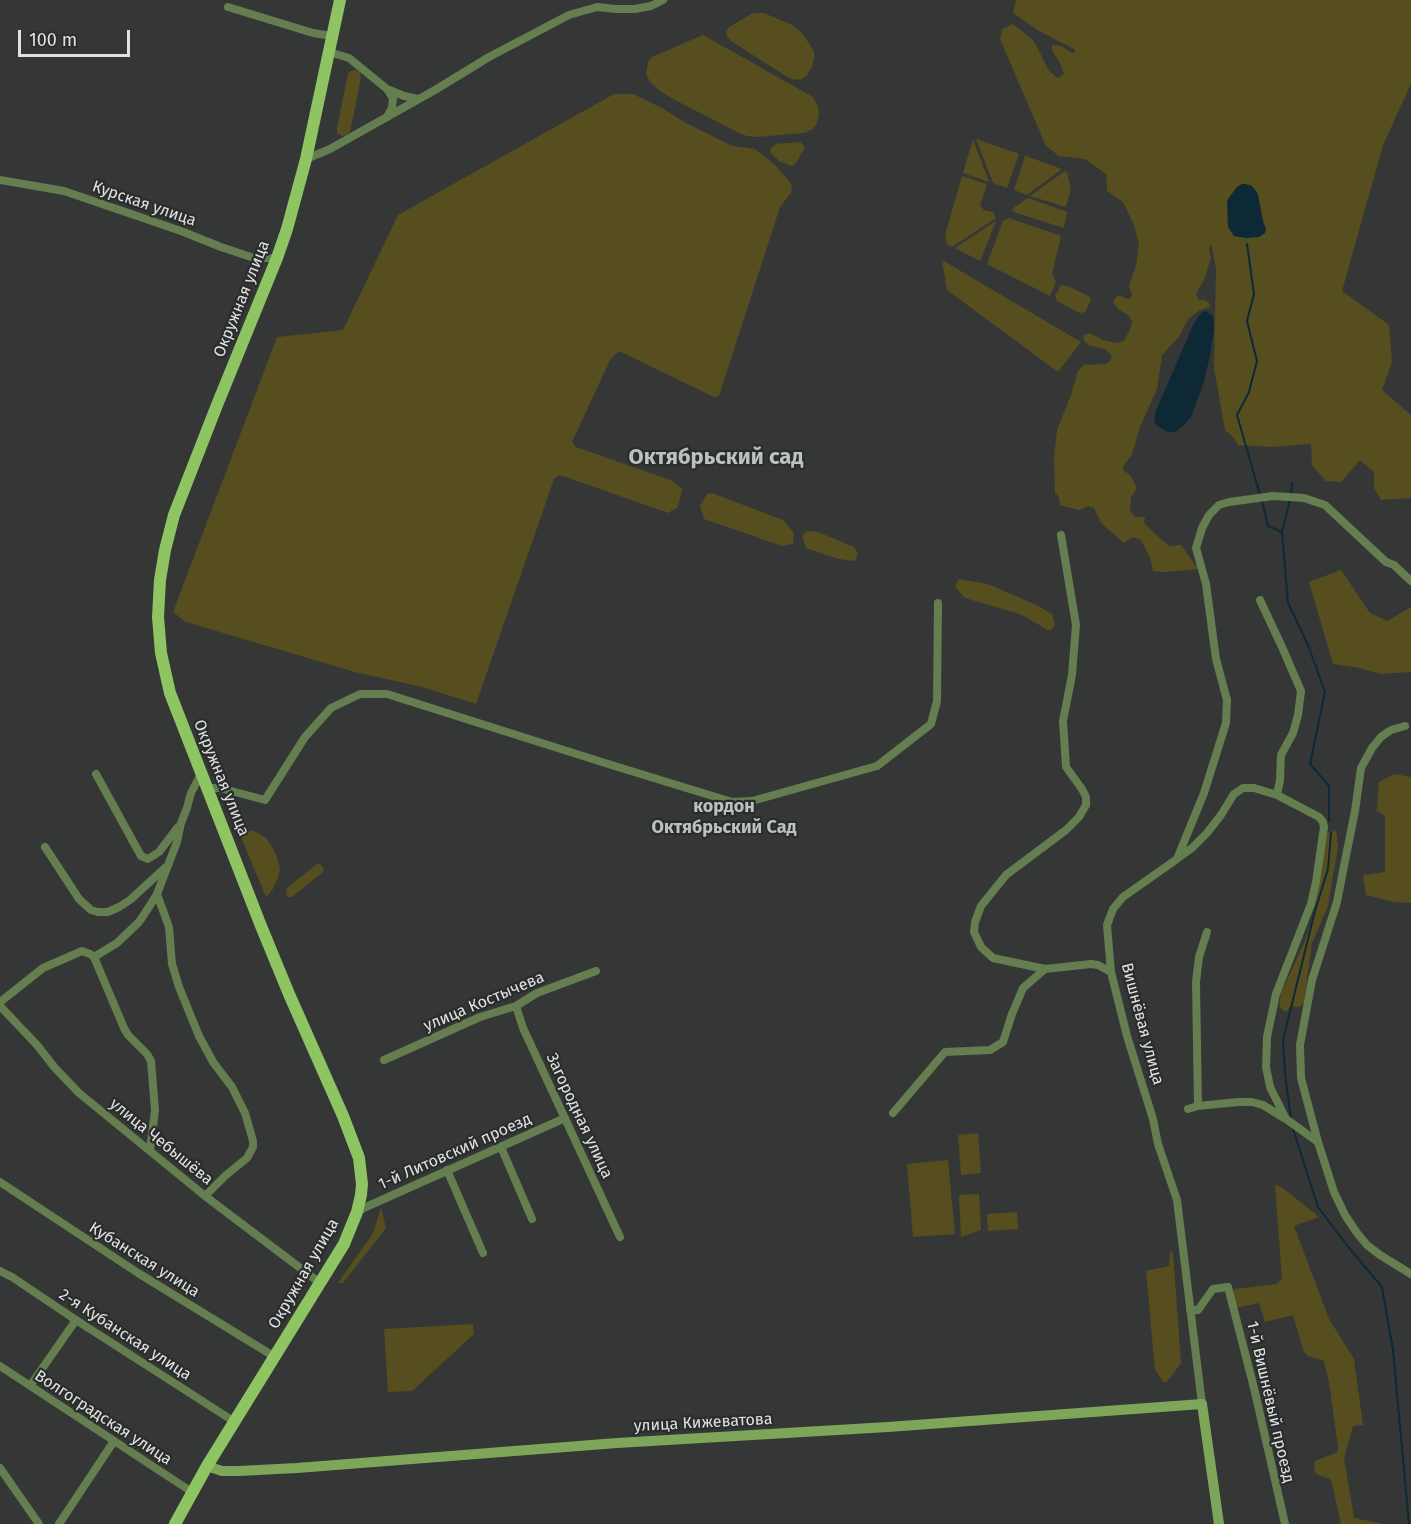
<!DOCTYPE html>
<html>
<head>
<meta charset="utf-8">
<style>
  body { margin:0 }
  #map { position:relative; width:1411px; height:1524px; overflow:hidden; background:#343736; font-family:"Fira Sans",sans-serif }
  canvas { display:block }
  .scale { position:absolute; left:18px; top:30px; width:112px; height:27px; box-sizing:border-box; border:3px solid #e0e2e1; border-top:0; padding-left:8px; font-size:18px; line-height:21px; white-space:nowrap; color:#e0e2e1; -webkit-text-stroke:4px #2a2d2b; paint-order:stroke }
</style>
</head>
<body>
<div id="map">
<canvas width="1411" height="1524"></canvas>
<div class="scale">100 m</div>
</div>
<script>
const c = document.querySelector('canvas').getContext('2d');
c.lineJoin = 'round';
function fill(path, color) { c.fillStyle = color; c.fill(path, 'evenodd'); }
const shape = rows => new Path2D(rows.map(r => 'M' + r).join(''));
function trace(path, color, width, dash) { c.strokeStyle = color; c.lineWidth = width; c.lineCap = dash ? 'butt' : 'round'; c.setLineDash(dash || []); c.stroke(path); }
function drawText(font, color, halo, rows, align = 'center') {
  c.font = font + ' "Fira Sans",sans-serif'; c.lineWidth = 4.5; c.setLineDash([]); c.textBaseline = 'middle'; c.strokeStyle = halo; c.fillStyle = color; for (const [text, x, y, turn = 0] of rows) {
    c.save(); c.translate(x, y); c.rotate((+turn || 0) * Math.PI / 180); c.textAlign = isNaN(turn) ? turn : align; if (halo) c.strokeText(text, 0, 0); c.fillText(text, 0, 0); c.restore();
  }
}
fill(shape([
  [1016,0,1411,0,1411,84,1383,145,1342,291,1389,325,1392,362,1382,390,1411,415,1411,498,1381,500,1374,488,1374,472,1360,460,1341,482,1326,481,1312,465,1311,444,1270,447,1238,445,1233,437,1225,430,1214,368,1216,267,1211,244,1209,248,1211,258,1204,280,1196,294,1199,300,1205,300,1210,304,1210,307,1200,310,1189,318,1178,338,1162,355,1157,389,1140,427,1132,454,1122,469,1131,476,1137,488,1131,497,1130,511,1135,517,1145,517,1144,523,1153,532,1169,546,1181,545,1198,569,1166,572,1153,571,1150,558,1141,540,1133,537,1124,543,1101,523,1094,508,1088,506,1079,510,1060,505,1059,497,1055,493,1054,457,1057,430,1071,395,1078,371,1084,365,1105,364,1109,362,1112,358,1111,355,1105,349,1091,346,1085,342,1083,338,1084,335,1090,333,1103,340,1117,343,1124,341,1131,327,1132,321,1128,315,1118,309,1113,302,1117,296,1120,296,1128,299,1132,296,1129,285,1136,266,1139,244,1134,225,1123,202,1107,191,1106,174,1085,159,1059,156,1046,146,1000,39,1002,29,1013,24,1034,41,1049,71,1058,78,1064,74,1060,63,1052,50,1052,45,1061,46,1070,52,1075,53,1074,49,1039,31,1013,13],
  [757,13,764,13,792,25,802,33,814,51,814,57,812,67,807,75,802,79,796,80,789,78,731,41,727,36,726,32,729,27,751,14],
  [703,35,813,97,818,106,819,115,817,123,813,129,804,133,756,137,747,136,739,133,675,100,660,91,650,82,646,73,648,62,652,57],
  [356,70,360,73,361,78,350,132,346,135,342,136,337,133,337,128,348,74,351,71],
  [614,94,633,94,662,108,686,123,732,146,755,149,776,166,792,185,791,193,780,207,719,396,714,397,619,351,610,360,572,442,576,447,673,481,682,489,678,507,668,513,566,477,559,475,554,479,476,704,422,687,355,672,186,622,173,612,277,337,343,330,398,215],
  [973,139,989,182,963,173],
  [976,139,1019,154,1007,188,993,183],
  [800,142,805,147,796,163,792,166,779,161,770,152,771,148,776,144],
  [1025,156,1026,156,1062,169,1027,195,1014,190],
  [1065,171,1067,172,1071,189,1066,207,1030,196],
  [962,176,987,184,980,206,983,208,983,210,993,212,996,218,952,247,947,244,945,235],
  [1028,198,1067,212,1064,228,1013,212,1012,209],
  [1009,218,1061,236,1052,274,1056,282,1050,296,987,264,1003,221],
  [996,221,980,261,955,248],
  [942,260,1081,342,1058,372,947,290],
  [1061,285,1068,286,1090,297,1091,300,1085,312,1080,313,1057,301,1055,296],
  [712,493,783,520,794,533,793,544,782,546,704,519,700,506,707,494],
  [807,531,818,532,854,547,858,553,855,561,838,559,806,548,802,536],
  [1341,570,1370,613,1387,621,1411,607,1411,672,1380,674,1360,668,1333,664,1309,582],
  [958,579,988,584,1036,605,1052,614,1055,625,1050,631,1020,614,965,598,955,587],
  [1394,774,1411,777,1411,903,1394,902,1366,895,1363,875,1385,872,1385,816,1376,810,1377,809,1379,782],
  [245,830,254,831,266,838,272,847,277,857,280,869,279,875,273,889,266,897,239,832],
  [1336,831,1338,846,1328,906,1312,943,1304,1002,1300,1007,1291,1006,1286,1012,1279,1007,1281,993,1304,943,1315,911,1322,848,1326,833],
  [317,864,320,864,322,866,324,870,323,872,292,897,287,897,286,890,289,886],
  [978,1133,981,1173,961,1175,958,1135],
  [948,1160,955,1234,913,1237,907,1164],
  [1275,1185,1283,1188,1319,1217,1294,1226,1329,1319,1354,1359,1363,1425,1353,1426,1344,1458,1354,1518,1384,1524,1341,1524,1332,1483,1330,1479,1318,1475,1315,1472,1314,1464,1315,1461,1338,1452,1338,1447,1329,1382,1324,1361,1308,1356,1304,1352,1293,1315,1265,1322,1259,1303,1236,1308,1232,1293,1235,1289,1277,1284,1282,1279],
  [979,1194,981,1230,961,1237,959,1195],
  [381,1208,386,1228,343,1283,338,1283,373,1233],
  [1017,1212,1018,1229,988,1231,987,1214],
  [1173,1252,1181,1363,1167,1382,1163,1382,1155,1370,1146,1271,1169,1266,1170,1253],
  [473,1324,474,1334,412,1391,388,1392,384,1329]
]), '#574e1f');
fill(shape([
  [1242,184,1246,184,1252,186,1258,194,1263,221,1266,229,1265,233,1259,237,1246,238,1234,236,1228,227,1227,203,1228,199,1237,187],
  [1206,311,1213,317,1214,328,1210,355,1204,382,1191,417,1187,422,1176,432,1168,432,1156,425,1154,420,1155,413,1194,323,1202,312]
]), '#0d2936');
trace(shape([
  [1247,244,1254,294,1247,321,1257,361,1249,392,1237,415,1260,495],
  [1291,495,1292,483],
  [1262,501,1268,526,1282,532,1288,603,1308,645,1325,692,1310,764,1329,786,1329,821],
  [1282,532,1290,500],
  [1291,1120,1285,1073,1283,1040,1315,911,1328,869,1331,833],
  [1293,1129,1318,1207,1349,1248,1382,1287,1393,1350,1409,1524]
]), '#0d2936', 2);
trace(shape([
  [228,7,313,33,332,36],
  [329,52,349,58,387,89,404,96,418,99],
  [387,89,393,98,392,108,388,115],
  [306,159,330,149,435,90,489,57,569,15,597,7,616,9,635,9,651,6,663,0],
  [0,180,64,191,181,231,221,247,254,258,277,258],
  [1061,535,1076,625,1072,675,1063,721,1066,767,1082,789,1086,797,1086,805,1079,817,1066,830,1006,875,981,906,975,922,974,932,981,947,993,958,1045,969,1091,964,1098,965,1111,972],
  [1260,600,1282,647,1301,691,1298,715,1293,733,1281,755,1280,780,1277,795],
  [1405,726,1391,730,1381,737,1372,748,1361,768,1355,811,1343,871,1337,902,1312,980,1300,1045,1301,1078,1318,1142,1334,1192,1345,1215,1357,1233,1367,1245,1380,1255,1411,1274],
  [96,774,141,856,148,859,159,852,178,827],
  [207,788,220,788,265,800,305,737,331,708,360,694,387,694,605,763,732,802,752,801,877,766,931,724,937,701,938,603],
  [45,847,79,899,91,910,98,912,108,912,119,907,130,900,166,867],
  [1178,858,1192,848,1207,833,1221,815,1234,794,1243,788,1254,788,1277,795,1319,817,1323,822,1324,827,1316,882,1311,904,1276,994,1267,1037,1266,1067,1270,1087,1286,1119,1318,1142],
  [157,894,169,927,172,964,179,987,199,1036,213,1062,232,1087,245,1113,253,1141,253,1147,247,1158,225,1176,205,1196],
  [94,957,117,943,139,922,149,907,157,894,177,842,181,823,187,808,191,793,201,774],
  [0,1002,43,968,82,951,90,954,94,957,124,1028,128,1035,147,1054,151,1061,155,1110,150,1150],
  [0,1006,37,1045,55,1068,79,1093,205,1196,320,1283],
  [516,1006,523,1028,620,1237],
  [384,1060,480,1017,516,1006,537,993,596,971],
  [1198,1106,1196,982,1199,957,1207,932],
  [1188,1109,1198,1106,1238,1102,1252,1102,1263,1105,1284,1118],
  [893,1113,945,1052,990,1050,1003,1042,1012,1014,1023,988,1045,969],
  [501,1147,532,1219],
  [447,1170,483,1253],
  [0,1182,138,1273,275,1357],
  [357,1212,366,1207,565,1118],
  [0,1271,12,1277,76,1320,235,1422],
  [1190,1310,1198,1310,1213,1289,1228,1287,1254,1388,1285,1524],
  [0,1366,192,1492],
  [30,1386,76,1320],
  [1202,1404,1177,1200,1158,1144,1153,1119,1127,1036,1111,972,1107,925,1113,909,1123,897,1177,859,1204,793,1226,723,1227,700,1216,659,1206,584,1196,548,1202,528,1209,515,1219,505,1229,502,1273,496,1304,498,1325,505,1386,562,1394,565,1411,581],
  [0,1468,39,1524],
  [59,1524,114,1441]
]), '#647e50', 8);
trace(shape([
  [207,1466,222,1471,239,1471,297,1468,617,1443,888,1427,1202,1404,1219,1524]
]), '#7da65b', 10);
trace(shape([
  [175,1524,207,1466,344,1244,357,1212,361,1195,362,1184,359,1158,343,1116,289,994,261,926,170,693,161,653,158,617,160,580,165,550,174,515,217,405,277,258,287,229,306,159,340,0]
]), '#8fc462', 12);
drawText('16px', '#e0e2e1', '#2a2d2b', [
  ["Курская улица",144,204,19],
  ["Окружная улица",242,299,-68],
  ["Окружная улица",221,778,68],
  ["улица Костычева",484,1002,-23],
  ["Вишнёвая улица",1142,1024,75],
  ["Загородная улица",579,1116,65],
  ["улица Чебышёва",161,1142,39],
  ["1-й Литовский проезд",455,1152,-24],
  ["Кубанская улица",144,1260,32],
  ["Окружная улица",304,1274,-60],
  ["2-я Кубанская улица",125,1335,33],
  ["1-й Вишнёвый проезд",1270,1402,77],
  ["Волгоградская улица",103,1418,33],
  ["улица Кижеватова",703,1423,-3]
]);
drawText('bold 18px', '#bdc1bf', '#2a2d2b', [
  ["кордон",724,807],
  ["Октябрьский Сад",724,828]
]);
drawText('bold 22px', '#bdc1bf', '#2a2d2b', [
  ["Октябрьский сад",716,458]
]);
</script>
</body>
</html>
